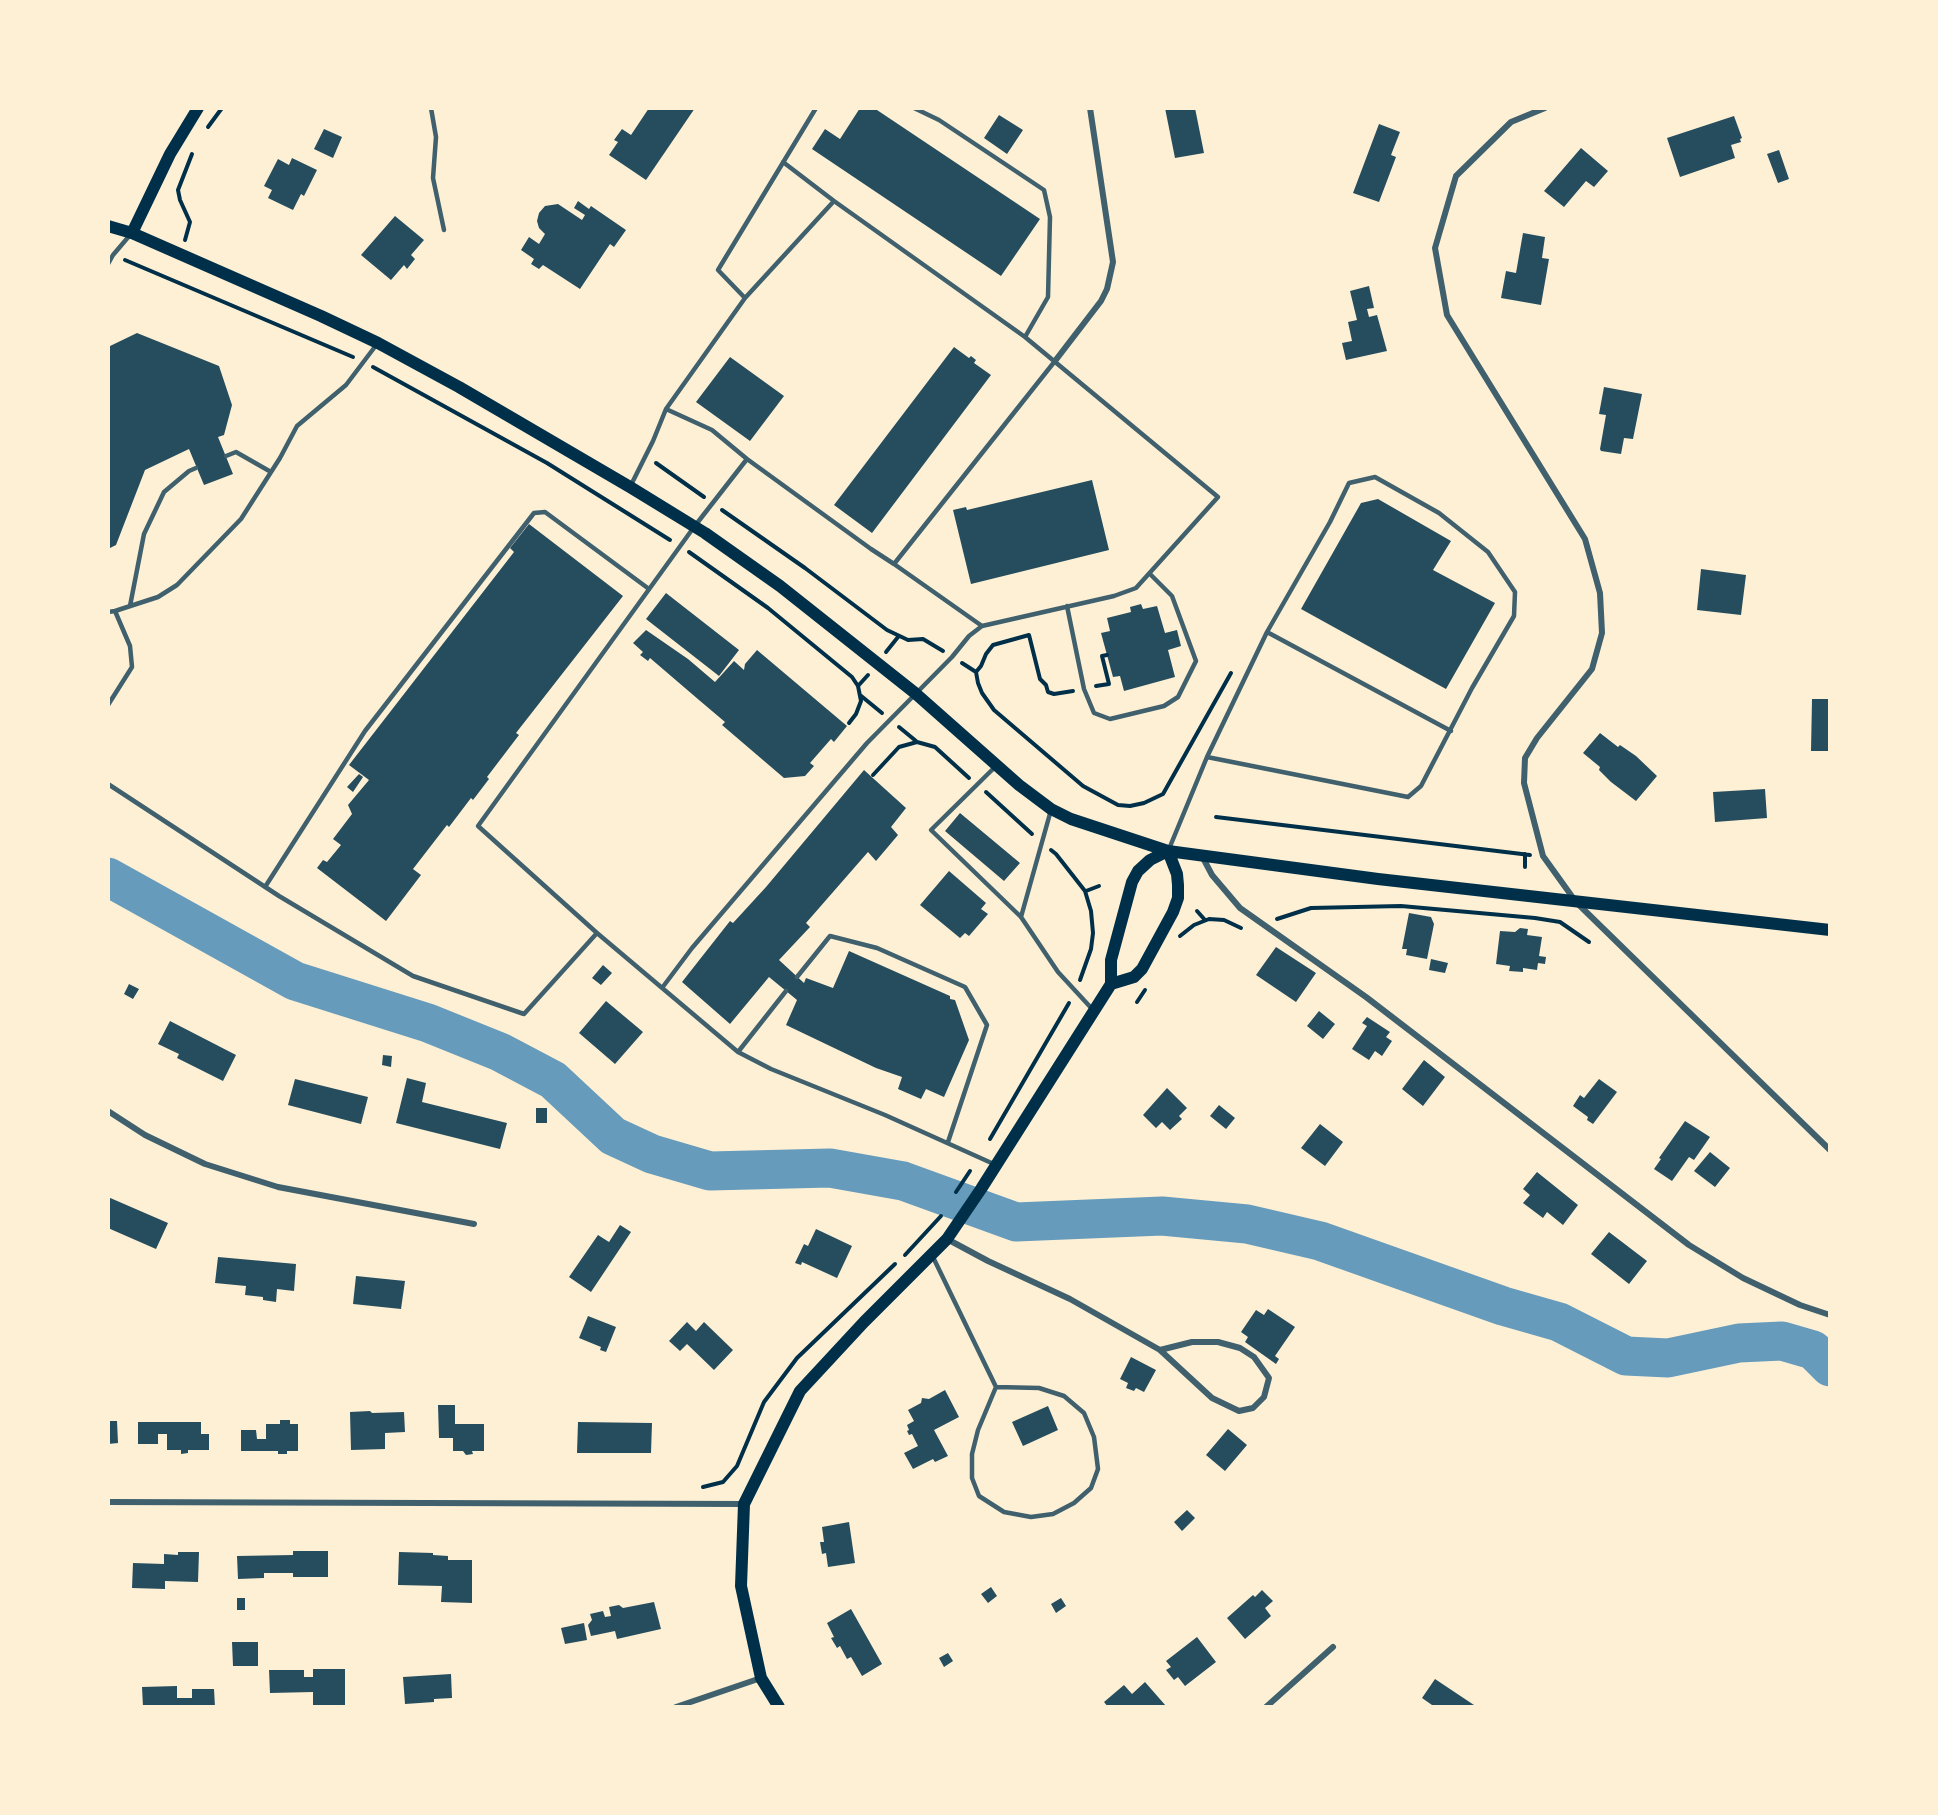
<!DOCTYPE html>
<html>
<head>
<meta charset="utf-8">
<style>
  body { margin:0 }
  #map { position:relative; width:1938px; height:1815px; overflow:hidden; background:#fdf0d5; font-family:"Fira Sans",sans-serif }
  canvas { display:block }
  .frame { position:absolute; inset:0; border:110px solid #fdf0d5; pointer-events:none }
</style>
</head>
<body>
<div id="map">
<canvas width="1938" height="1815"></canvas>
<div class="frame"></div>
</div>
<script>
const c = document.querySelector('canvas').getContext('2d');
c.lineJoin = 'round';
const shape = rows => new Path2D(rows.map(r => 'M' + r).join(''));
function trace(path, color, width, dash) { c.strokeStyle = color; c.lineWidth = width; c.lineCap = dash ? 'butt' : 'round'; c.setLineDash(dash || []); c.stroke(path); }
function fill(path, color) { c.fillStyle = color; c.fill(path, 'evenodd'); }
trace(shape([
  [108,877,295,981,428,1023,500,1052,553,1080,613,1136,652,1154,710,1171,830,1168,903,1181,1016,1222,1162,1216,1247,1224,1320,1241,1503,1306,1559,1322,1626,1356,1668,1358,1739,1343,1782,1341,1813,1350,1830,1367]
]), '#669bbc', 39);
fill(shape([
  [649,108,695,108,646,180,609,155,618,142,614,140,622,129,631,135],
  [860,108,874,108,1040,219,1001,276,812,149,825,129,840,139],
  [1165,108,1195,108,1204,153,1175,158],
  [999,115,1023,130,1007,154,984,138],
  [1734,116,1742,138,1740,139,1741,142,1731,145,1735,158,1680,177,1667,138],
  [1379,124,1400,132,1391,155,1396,157,1379,202,1353,193],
  [324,129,342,137,333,158,314,149],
  [1581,148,1608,171,1594,187,1586,181,1564,207,1544,191],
  [1779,150,1789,179,1778,183,1767,154],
  [292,158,317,170,304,196,301,194,293,210,268,198,272,190,264,186,278,159,289,165],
  [578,201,589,209,591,206,626,230,614,247,610,244,580,289,543,265,539,269,531,264,534,259,521,250,529,237,539,244,545,234,539,228,537,221,539,213,545,206,558,204,582,220,585,215,574,208],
  [395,216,424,240,411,255,415,259,407,269,404,265,391,280,361,255],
  [1523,233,1545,237,1542,258,1549,259,1541,305,1501,298,1506,271,1516,273],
  [1369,286,1374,308,1367,309,1369,317,1377,315,1387,351,1346,360,1342,343,1352,341,1348,322,1357,320,1350,291],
  [137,333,219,366,232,405,224,435,218,437,233,474,204,485,189,449,145,470,116,545,108,549,108,347],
  [954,347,969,358,971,356,976,360,974,363,991,375,872,533,834,505],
  [730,357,784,396,750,441,696,402],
  [1604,387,1642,394,1633,439,1624,438,1621,454,1601,451,1600,449,1606,415,1599,414],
  [1092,480,1109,550,971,584,953,510,966,507,967,510],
  [1378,499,1451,541,1433,570,1495,603,1446,689,1301,609,1361,503],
  [529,524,623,596,516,733,519,735,487,777,489,779,473,800,471,798,449,827,447,825,413,869,421,875,386,921,317,868,323,860,327,862,341,845,333,839,352,814,348,805,369,780,349,765,514,552,510,548],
  [1701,569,1746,575,1741,615,1697,610],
  [666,593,739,650,719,676,646,619],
  [1141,604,1143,609,1157,606,1165,633,1177,630,1181,646,1168,650,1175,677,1124,691,1120,676,1113,677,1101,633,1110,631,1107,618,1131,612,1130,607],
  [646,630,688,659,715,682,734,661,744,670,745,664,757,650,847,726,834,742,831,739,810,763,814,766,805,776,784,778,722,725,725,722,699,700,650,658,648,661,640,655,643,652,633,643],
  [1812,699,1830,699,1830,751,1811,751],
  [1600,733,1618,747,1620,745,1636,756,1657,776,1636,801,1611,782,1599,770,1600,767,1583,753],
  [864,770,906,808,891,827,898,835,876,861,868,852,806,923,810,927,779,960,804,983,806,978,833,988,849,951,950,996,950,999,955,1000,969,1040,944,1097,926,1089,921,1099,898,1089,902,1077,876,1068,786,1025,797,1000,769,977,730,1024,682,982,730,921,733,923,766,887],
  [359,774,363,777,353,792,347,787],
  [1765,789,1767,818,1715,822,1713,792],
  [960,813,1020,863,1004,881,945,831],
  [949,871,986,903,981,909,988,914,969,936,965,933,960,938,920,905],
  [1409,913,1431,917,1434,924,1427,959,1406,955,1407,949,1402,949],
  [1520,928,1528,929,1527,935,1542,937,1539,956,1546,957,1545,964,1538,963,1537,970,1523,968,1523,972,1509,971,1510,966,1496,964,1500,931,1515,932],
  [1276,947,1316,973,1296,1002,1256,975],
  [1431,959,1448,963,1445,973,1429,970],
  [603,965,612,973,601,985,592,978],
  [129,984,139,989,133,999,124,994],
  [606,1001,643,1032,615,1064,579,1033],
  [1319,1011,1335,1024,1323,1039,1307,1026],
  [1367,1017,1390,1032,1386,1037,1392,1041,1382,1056,1375,1051,1369,1060,1352,1049,1367,1026,1362,1023],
  [170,1021,236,1055,223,1081,177,1058,179,1054,158,1044],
  [383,1055,392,1056,391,1067,382,1065],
  [1424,1060,1445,1077,1423,1106,1402,1089],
  [407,1078,426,1083,422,1102,507,1123,500,1149,396,1123],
  [295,1079,368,1097,361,1124,288,1105],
  [1599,1079,1617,1092,1593,1124,1587,1120,1588,1117,1573,1106,1580,1095,1584,1098],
  [1167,1088,1187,1108,1179,1116,1182,1119,1170,1130,1162,1122,1156,1128,1143,1115],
  [1219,1105,1235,1118,1226,1129,1210,1116],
  [536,1108,547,1108,547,1123,536,1123],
  [1685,1121,1710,1137,1694,1160,1689,1157,1672,1181,1654,1169,1661,1159,1659,1158],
  [1320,1124,1343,1142,1325,1166,1301,1148],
  [1710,1152,1730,1168,1715,1187,1694,1171],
  [1537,1172,1578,1205,1563,1225,1547,1212,1543,1218,1523,1203,1530,1195,1523,1189],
  [108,1197,168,1223,156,1249,108,1228],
  [620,1225,631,1232,591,1292,569,1277,598,1235,609,1242],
  [816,1229,852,1246,837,1278,802,1262,801,1265,795,1263,804,1244,808,1246],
  [1609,1232,1647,1261,1629,1284,1591,1254],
  [218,1257,296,1264,294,1291,277,1289,276,1302,263,1300,263,1297,245,1295,246,1286,215,1283],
  [356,1276,405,1281,401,1309,353,1304],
  [1268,1309,1295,1327,1275,1356,1279,1359,1276,1364,1245,1342,1248,1337,1241,1332,1256,1310,1264,1315],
  [588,1316,616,1327,606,1352,600,1350,601,1347,579,1338],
  [687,1322,696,1331,704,1322,733,1350,714,1370,687,1344,680,1351,669,1341],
  [1131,1357,1156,1370,1144,1392,1136,1388,1134,1391,1126,1388,1128,1383,1120,1379],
  [945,1390,959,1417,934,1430,948,1456,935,1462,933,1459,913,1469,904,1453,918,1446,912,1434,909,1435,907,1431,909,1430,907,1425,914,1421,908,1410,921,1403,922,1398,929,1399],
  [438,1405,455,1405,455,1424,484,1424,484,1451,472,1451,473,1454,466,1455,463,1451,453,1451,453,1438,439,1438],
  [1048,1406,1058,1430,1023,1446,1012,1422],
  [370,1411,372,1413,404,1412,405,1432,385,1433,385,1449,351,1450,350,1412],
  [280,1420,290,1420,290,1424,298,1424,298,1451,287,1451,287,1454,278,1454,278,1451,241,1451,241,1430,256,1430,257,1439,266,1439,266,1424,280,1424],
  [108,1421,117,1421,118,1443,108,1444],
  [138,1422,201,1422,201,1434,209,1434,209,1450,188,1450,188,1453,181,1454,181,1450,167,1450,167,1434,158,1434,158,1444,138,1444],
  [578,1422,652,1423,651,1453,577,1453],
  [1228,1429,1247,1445,1225,1471,1206,1455],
  [1187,1510,1195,1518,1182,1531,1174,1522],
  [849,1522,855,1563,828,1567,826,1553,822,1554,820,1542,824,1542,822,1527],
  [293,1551,328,1551,328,1577,293,1577,293,1573,264,1573,264,1578,238,1579,237,1556,293,1555],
  [178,1552,199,1552,198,1582,165,1581,165,1589,132,1588,133,1563,164,1564,164,1554,178,1555],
  [399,1552,433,1553,433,1555,448,1556,448,1560,472,1560,472,1603,441,1602,442,1586,398,1585],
  [991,1587,997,1596,988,1603,981,1594],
  [1262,1590,1273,1601,1265,1608,1271,1616,1245,1639,1227,1618,1253,1595,1255,1597],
  [237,1598,245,1598,245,1610,237,1610],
  [1061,1598,1066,1606,1056,1613,1051,1604],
  [654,1602,661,1629,617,1639,615,1631,591,1636,588,1625,592,1620,590,1614,603,1611,605,1617,611,1616,609,1607,619,1605,623,1608],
  [851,1609,882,1664,862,1676,851,1657,847,1659,840,1646,837,1648,831,1638,834,1637,827,1623],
  [584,1623,587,1640,565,1644,561,1628],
  [1197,1637,1216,1662,1185,1686,1178,1677,1174,1680,1166,1670,1171,1667,1166,1661],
  [232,1642,258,1642,258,1666,233,1666],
  [948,1653,953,1661,944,1667,939,1658],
  [313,1669,345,1669,345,1707,313,1707,313,1692,270,1693,269,1670,304,1670,304,1677,313,1677],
  [451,1674,452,1698,434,1699,434,1702,405,1704,403,1677],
  [1435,1679,1477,1707,1430,1707,1432,1705,1422,1698],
  [1145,1682,1166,1706,1165,1707,1108,1707,1104,1702,1124,1685,1132,1694],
  [177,1686,177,1698,192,1698,192,1689,214,1689,215,1707,143,1707,142,1687]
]), '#264d5e');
trace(shape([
  [208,127,222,108],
  [185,240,190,222,180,200,178,190,192,154],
  [125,260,353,357],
  [373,367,547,463,670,540],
  [656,463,704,497],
  [722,510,805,568,887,630,908,640,923,639,943,651],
  [689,552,768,608,852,677,858,686,861,701,856,714,849,723],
  [886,652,898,637],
  [962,663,976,672],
  [858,686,868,675],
  [1096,686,1109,684,1102,656,1107,655],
  [1073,691,1054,694,1048,692,1046,685,1040,679,1029,635,993,645,986,654,981,666,976,672,978,683,982,693,994,710,1083,786,1118,805,1130,806,1144,803,1163,794,1231,673],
  [860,695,882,713],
  [899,727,916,741],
  [873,775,899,747,917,742,935,747,969,778],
  [986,792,1032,834],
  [1216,817,1530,855],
  [1051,850,1056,854,1085,891,1091,911,1093,933,1091,949,1080,980],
  [1525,854,1525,867],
  [1086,891,1099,886],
  [1197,911,1205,920],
  [1277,919,1311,908,1401,906,1535,918,1560,922,1589,942],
  [1180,936,1194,925,1209,919,1224,920,1241,928],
  [1137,1002,1145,990],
  [990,1139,1069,1003],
  [956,1192,970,1171],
  [905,1255,941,1216],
  [703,1487,723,1482,737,1466,764,1402,797,1358,895,1264]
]), '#003049', 4);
trace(shape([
  [431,108,436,137,433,178,444,230],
  [914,108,939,120,1044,190,1050,217,1048,297,1025,337],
  [783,162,834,201],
  [108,264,113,255,130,235],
  [745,298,718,270,816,108],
  [666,409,712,430,747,459,871,549,894,564,982,626],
  [226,456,236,452,271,472],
  [747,459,694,527,478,826,597,933,738,1052,771,1069,885,1115,996,1165],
  [630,487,653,441,666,409,745,298,834,201,1025,337,1218,497,1136,588,1114,596,982,626,969,636,952,657,867,743,692,948,662,988],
  [894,564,1055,361],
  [130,606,144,534,164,492,189,471,196,468],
  [1067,606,1084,689,1094,713,1110,719,1164,706,1178,697,1196,661,1172,596,1150,574],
  [108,612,115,611,158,597,177,585,241,519,280,458,297,426,346,385,377,344],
  [1267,632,1451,731],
  [108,705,132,667,130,646,115,611],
  [996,766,931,830,1021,917,1058,972,1094,1011],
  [108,784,279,896,413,976,524,1014,597,933],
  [1169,849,1207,757,1267,632,1330,522,1349,483,1375,477,1439,513,1488,552,1515,592,1514,616,1472,688,1421,786,1408,797,1207,757],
  [265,887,365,731,534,513,545,512,649,589],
  [1021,917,1051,810],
  [797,977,830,936,877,948,965,987,987,1025,948,1142],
  [738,1052,786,991],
  [932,1255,996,1387,1039,1388,1064,1396,1084,1413,1094,1437,1098,1469,1091,1488,1074,1503,1053,1514,1031,1517,1004,1512,979,1496,972,1478,972,1454,978,1430,996,1387]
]), '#3f606c', 4.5);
trace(shape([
  [1545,108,1511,122,1456,176,1435,248,1447,315,1585,539,1600,593,1602,633,1592,669,1537,738,1525,758,1524,783,1543,856,1576,902,1830,1150],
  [1055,361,1101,301,1107,289,1113,262,1090,108],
  [1202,856,1212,875,1240,908,1366,997,1689,1245,1743,1278,1800,1305,1830,1315],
  [108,1111,145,1135,205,1164,278,1187,474,1224],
  [947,1239,988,1261,1070,1299,1160,1350,1212,1398,1239,1411,1253,1408,1264,1397,1269,1378,1254,1357,1240,1348,1218,1342,1192,1342,1160,1350],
  [108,1502,744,1504],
  [676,1707,761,1678],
  [1266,1707,1333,1647]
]), '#3f606c', 6);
trace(shape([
  [108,226,132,233,321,316,378,343,459,387,630,487,705,533,780,586,915,693,1019,785,1051,809,1071,819,1168,851,1378,879,1830,930],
  [132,233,170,154,198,108],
  [1111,984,1134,977,1142,969,1173,912,1178,898,1178,885,1177,874,1168,851],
  [779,1707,761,1678,741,1586,744,1504,800,1391,864,1322,947,1239,981,1189,1111,984,1111,960,1132,882,1138,871,1150,860,1168,851]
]), '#003049', 12);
</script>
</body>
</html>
